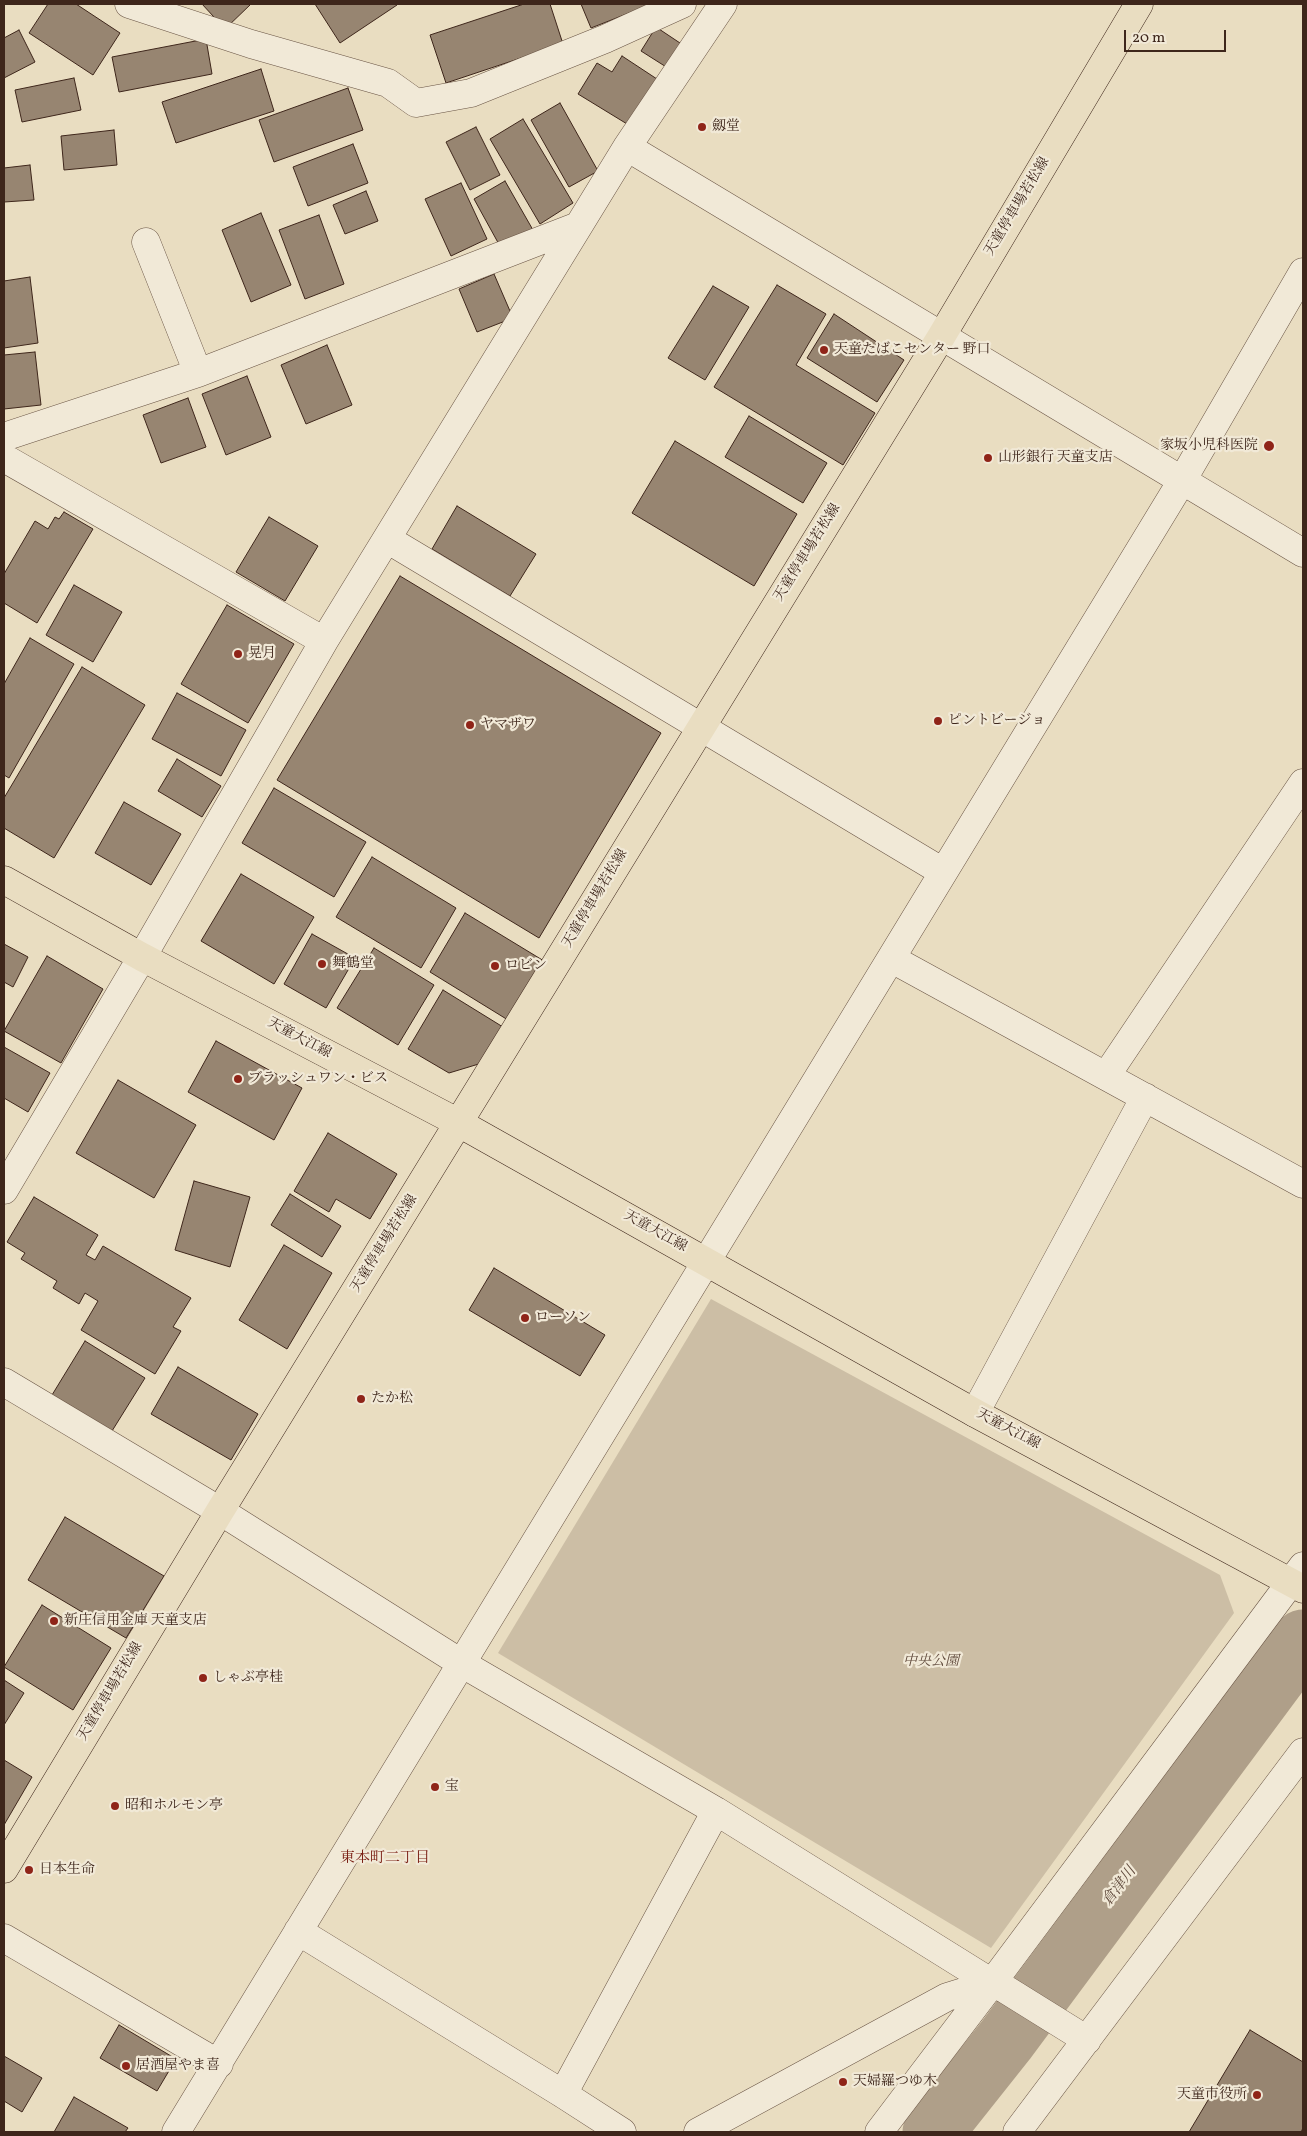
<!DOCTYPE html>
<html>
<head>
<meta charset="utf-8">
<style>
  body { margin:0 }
  #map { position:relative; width:1307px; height:2136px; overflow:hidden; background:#e9ddc1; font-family:Vollkorn,serif }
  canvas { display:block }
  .frame { position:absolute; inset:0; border:5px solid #3e261b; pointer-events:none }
  .scale { position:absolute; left:1124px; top:30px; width:102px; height:22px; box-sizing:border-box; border:2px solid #3e261b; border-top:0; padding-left:6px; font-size:15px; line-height:18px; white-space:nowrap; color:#3e261b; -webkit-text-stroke:4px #f1e9d7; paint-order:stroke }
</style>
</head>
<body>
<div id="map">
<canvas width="1307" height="2136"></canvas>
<div class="frame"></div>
<div class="scale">20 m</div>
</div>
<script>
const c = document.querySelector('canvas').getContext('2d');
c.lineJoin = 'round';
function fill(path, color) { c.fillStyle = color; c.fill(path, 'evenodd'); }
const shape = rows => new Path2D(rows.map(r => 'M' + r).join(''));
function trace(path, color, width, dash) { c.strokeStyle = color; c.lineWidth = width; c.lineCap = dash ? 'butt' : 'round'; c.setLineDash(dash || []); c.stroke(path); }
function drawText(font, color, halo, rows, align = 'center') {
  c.font = font + ' Vollkorn,"Noto Serif JP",serif'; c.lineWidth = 4.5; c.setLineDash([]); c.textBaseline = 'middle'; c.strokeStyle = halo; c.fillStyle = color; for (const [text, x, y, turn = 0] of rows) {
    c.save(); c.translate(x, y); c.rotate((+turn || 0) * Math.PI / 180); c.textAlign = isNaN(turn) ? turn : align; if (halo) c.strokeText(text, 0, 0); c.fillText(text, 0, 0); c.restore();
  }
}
fill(shape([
  [711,1299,1220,1575,1234,1613,991,1948,498,1653]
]), '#ccbea5');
trace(shape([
  [933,2132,1006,2040,1303,1640]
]), '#af9f89', 61);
const building = shape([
  [48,4,76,4,120,33,93,75,29,33,48,4],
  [202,4,251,4,225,29,202,4],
  [315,4,396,4,397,5,340,43,315,4],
  [524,4,550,4,563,44,446,83,430,35,524,4],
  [581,4,652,4,591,28,581,4],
  [656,27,686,47,671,70,641,51,656,27],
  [19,30,35,62,4,78,4,38,19,30],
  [206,39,212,74,119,92,112,57,206,39],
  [622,56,660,81,632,127,578,94,597,63,612,72,622,56],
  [261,69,274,111,176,143,162,102,261,69],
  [74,78,81,110,22,122,15,90,74,78],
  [348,88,363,130,274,162,259,120,348,88],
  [560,103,598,171,569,187,531,120,560,103],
  [523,119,573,203,540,224,490,139,523,119],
  [476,127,500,175,470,190,446,142,476,127],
  [114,130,117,165,64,170,61,136,114,130],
  [353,144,368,183,308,206,293,167,353,144],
  [30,165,34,200,4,202,4,168,30,165],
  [505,181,533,230,501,248,474,199,505,181],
  [461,183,487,239,451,256,425,199,461,183],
  [366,191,378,221,345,234,333,205,366,191],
  [261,213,291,285,251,302,222,230,261,213],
  [319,215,344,284,305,299,279,230,319,215],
  [494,274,513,318,477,332,459,289,494,274],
  [30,277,38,343,4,348,4,281,30,277],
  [777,285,826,314,796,365,875,413,843,465,714,387,777,285],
  [713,286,749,307,705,380,668,358,713,286],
  [834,314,904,360,877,402,807,358,834,314],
  [327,345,352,405,306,424,281,365,327,345],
  [35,352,41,405,4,409,4,355,35,352],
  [247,376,271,437,226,455,202,394,247,376],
  [188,398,206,447,161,463,143,415,188,398],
  [749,416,827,463,803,503,725,457,749,416],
  [675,441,797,514,754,586,632,513,675,441],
  [457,506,536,554,510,596,432,549,457,506],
  [64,512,93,529,37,623,4,603,4,574,35,521,48,529,55,517,59,519,64,512],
  [269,517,318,546,285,601,236,572,269,517],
  [400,576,661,733,539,938,277,780,400,576],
  [74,585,122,612,93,662,46,635,74,585],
  [227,605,294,644,248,723,181,684,227,605],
  [30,638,74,664,9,778,4,775,4,684,30,638],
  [82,667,145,705,54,858,4,828,4,798,82,667],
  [177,693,246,730,221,776,152,739,177,693],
  [177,759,221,786,202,817,158,791,177,759],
  [274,788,366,842,334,897,242,843,274,788],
  [124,802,181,834,151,885,95,853,124,802],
  [372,857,456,908,421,968,336,917,372,857],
  [241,874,314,917,274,984,201,941,241,874],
  [465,913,544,961,508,1020,430,972,465,913],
  [312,934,355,958,326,1008,284,984,312,934],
  [4,944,28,957,13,987,4,982,4,944],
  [374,948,434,985,398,1045,337,1008,374,948],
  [47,956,103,989,61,1063,4,1031,47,956],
  [443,990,503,1027,482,1063,449,1073,408,1049,443,990],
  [216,1041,302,1088,274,1140,188,1092,216,1041],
  [4,1047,50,1073,28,1112,4,1098,4,1047],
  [118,1080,196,1125,154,1198,76,1153,118,1080],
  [328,1133,397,1174,370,1219,336,1199,329,1212,294,1191,328,1133],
  [194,1181,250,1197,230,1267,175,1250,194,1181],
  [290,1194,341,1226,322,1257,271,1225,290,1194],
  [34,1197,98,1235,86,1255,95,1260,103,1246,191,1298,173,1327,181,1331,155,1374,81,1330,98,1301,85,1293,79,1304,53,1288,57,1281,21,1259,25,1253,7,1242,34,1197],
  [284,1245,332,1273,287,1349,239,1320,284,1245],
  [494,1268,605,1335,580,1376,469,1310,494,1268],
  [85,1341,145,1378,112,1431,52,1395,85,1341],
  [178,1367,258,1414,231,1460,151,1414,178,1367],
  [65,1517,164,1576,126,1638,28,1580,65,1517],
  [42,1605,111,1648,73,1710,4,1667,42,1605],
  [4,1680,24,1693,4,1725,4,1680],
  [4,1760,32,1777,4,1825,4,1760],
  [119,2025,176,2059,157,2091,100,2058,119,2025],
  [1250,2030,1303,2062,1303,2128,1301,2132,1189,2132,1250,2030],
  [4,2056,42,2078,22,2112,4,2101,4,2056],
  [74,2097,128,2128,125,2132,54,2132,74,2097]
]);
fill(building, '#978571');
trace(building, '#3e261b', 1);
const minor = shape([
  [129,4,251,44,388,83,416,103,471,93,605,39,682,4],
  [627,147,1303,553],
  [146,242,198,373],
  [4,437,198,373,578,226],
  [4,458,324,641],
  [387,539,943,872],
  [892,959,1303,1184],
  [1106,1076,1303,783],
  [4,1190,142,957,324,641,627,147,723,4],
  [4,1382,220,1511,461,1663,716,1811,992,1983,947,1997,698,2132],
  [975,1413,1145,1097],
  [298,1931,563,2094,622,2132],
  [4,1938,219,2064],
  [992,1983,1005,1989,1087,2040],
  [563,2094,716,1811],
  [176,2132,1183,479,1303,272],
  [879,2132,992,1983,1303,1566],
  [1017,2132,1303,1752]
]);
const major = shape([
  [4,880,142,957,459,1123,975,1413,1303,1589],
  [4,1869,220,1511,941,337,1139,4]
]);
trace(minor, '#695444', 29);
trace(major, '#3e261b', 29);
trace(minor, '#f1e9d7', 28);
trace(major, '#e9ddc1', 28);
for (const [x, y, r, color] of [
  [702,127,5,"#8f2418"],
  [824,350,5,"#8f2418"],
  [1269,446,6,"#8f2418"],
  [988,458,5,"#8f2418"],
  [238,654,5,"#8f2418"],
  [938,721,5,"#8f2418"],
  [470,725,5,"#8f2418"],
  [322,964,5,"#8f2418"],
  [495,966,5,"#8f2418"],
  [238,1079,5,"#8f2418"],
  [525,1318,5,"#8f2418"],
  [361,1399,5,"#8f2418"],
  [54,1621,5,"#8f2418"],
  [203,1678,5,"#8f2418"],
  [435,1787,5,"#8f2418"],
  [115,1806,5,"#8f2418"],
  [29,1870,5,"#8f2418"],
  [126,2066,5,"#8f2418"],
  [843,2082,5,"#8f2418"],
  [1257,2095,5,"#8f2418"]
]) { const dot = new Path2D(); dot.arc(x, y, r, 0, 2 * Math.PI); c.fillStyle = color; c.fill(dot); trace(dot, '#f1e9d7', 2); }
drawText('14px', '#3e261b', '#f1e9d7', [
  ["劔堂",712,127],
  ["天童たばこセンター 野口",834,350],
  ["家坂小児科医院",1258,446,"right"],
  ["山形銀行 天童支店",998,458],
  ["晃月",248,654],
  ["ピントビージョ",948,721],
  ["ヤマザワ",480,725],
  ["舞鶴堂",332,964],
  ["ロビン",505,966],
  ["ブラッシュワン・ビス",248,1079],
  ["ローソン",535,1318],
  ["たか松",371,1399],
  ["新庄信用金庫 天童支店",64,1621],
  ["しゃぶ亭桂",213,1678],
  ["宝",445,1787],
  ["昭和ホルモン亭",125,1806],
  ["日本生命",39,1870],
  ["居酒屋やま喜",136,2066],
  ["天婦羅つゆ木",853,2082],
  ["天童市役所",1247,2095,"right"]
], 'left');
drawText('14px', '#3e261b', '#f1e9d7', [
  ["天童停車場若松線",1018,207,-59],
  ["天童停車場若松線",808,553,-58],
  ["天童停車場若松線",596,899,-59],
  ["天童大江線",299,1039,28],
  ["天童大江線",655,1232,29],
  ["天童停車場若松線",385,1244,-58],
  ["天童大江線",1008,1430,28],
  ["天童停車場若松線",111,1692,-59]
]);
drawText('italic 14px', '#624c3e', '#f1e9d7', [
  ["中央公園",931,1662]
]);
drawText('15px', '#7a1f14', '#f1e9d7', [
  ["東本町二丁目",385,1859]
]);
drawText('italic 15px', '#604a3c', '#f1e9d7', [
  ["倉津川",1120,1887,-53]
]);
</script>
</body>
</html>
